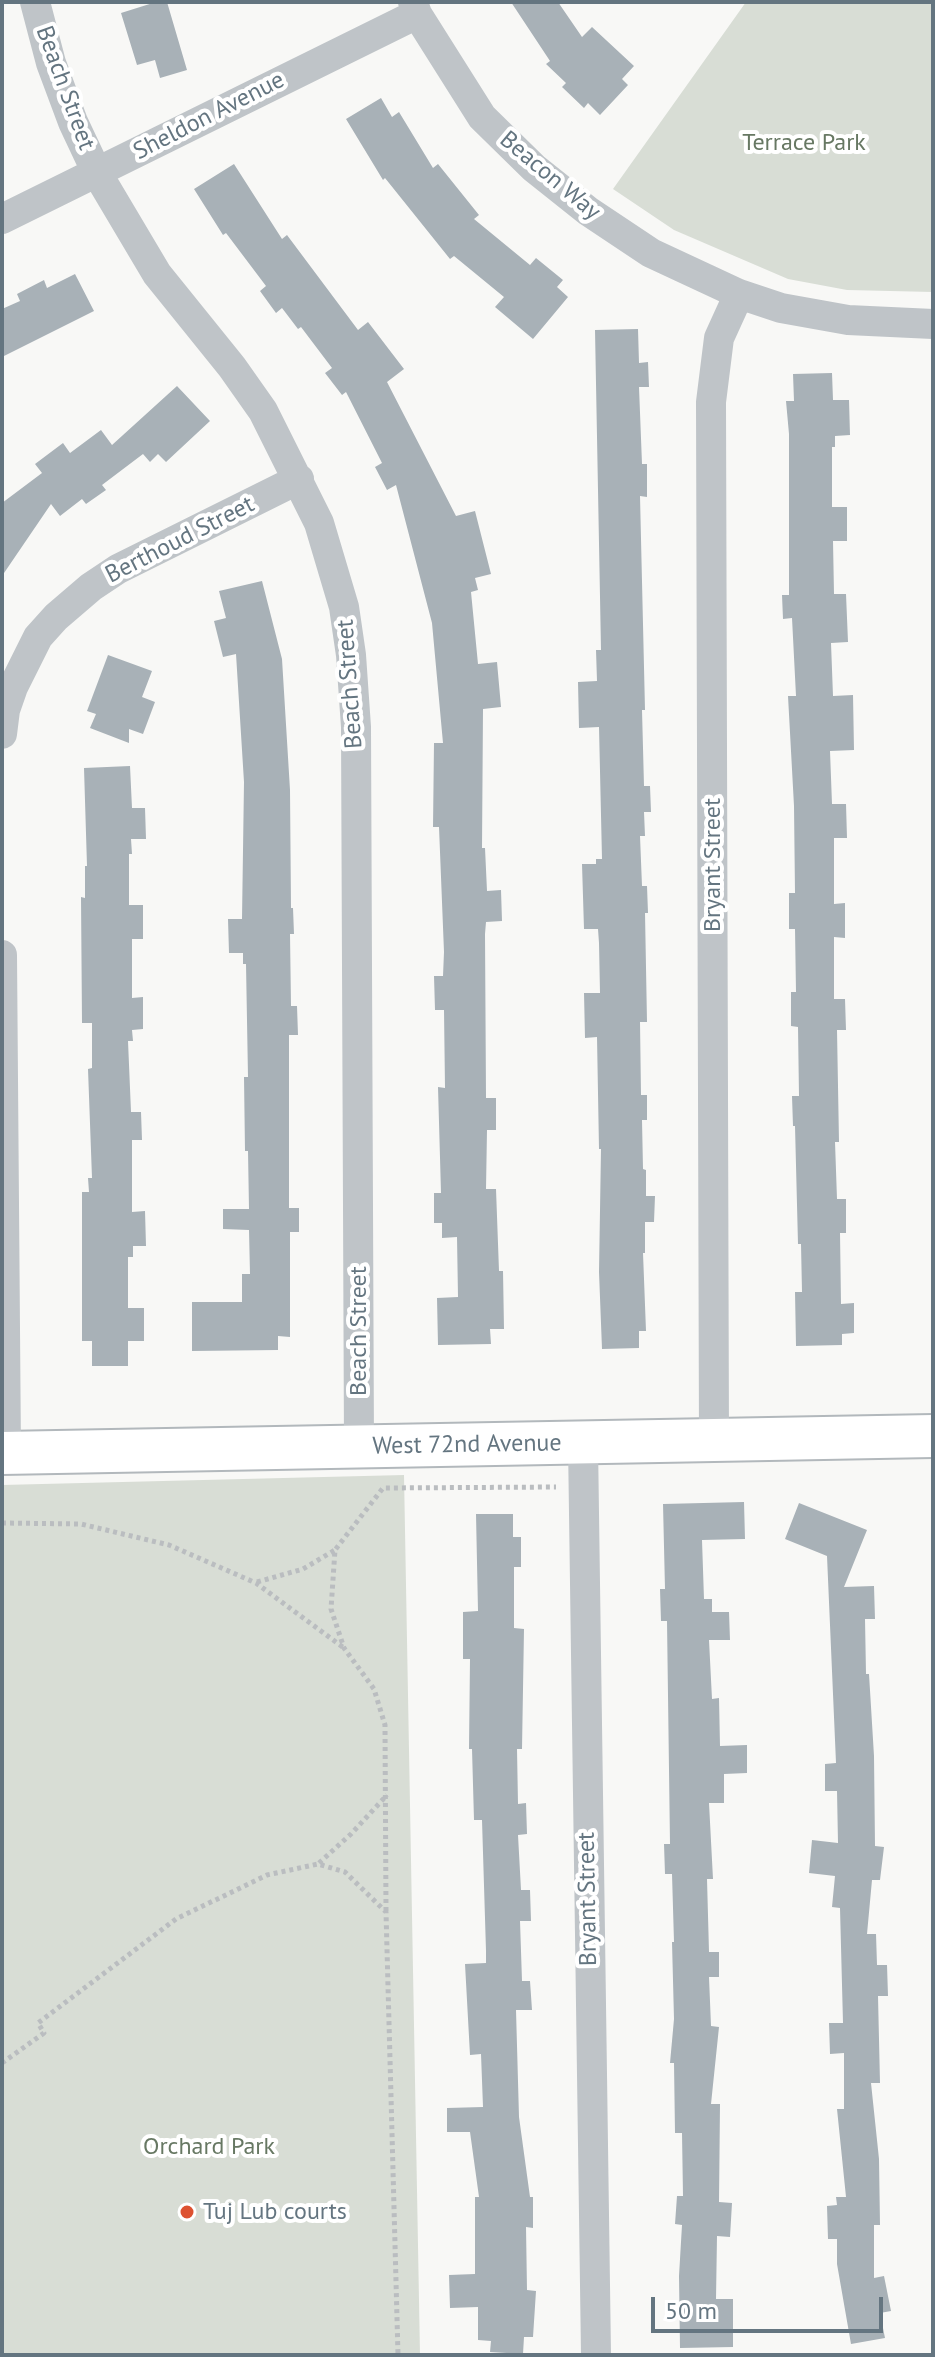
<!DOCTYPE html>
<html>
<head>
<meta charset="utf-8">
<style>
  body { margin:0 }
  #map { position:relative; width:935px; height:2357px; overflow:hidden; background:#f8f8f6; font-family:"PT Sans",sans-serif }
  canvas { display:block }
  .frame { position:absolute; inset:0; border:4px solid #647580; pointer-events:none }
  .scale { position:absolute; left:651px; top:2297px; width:232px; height:36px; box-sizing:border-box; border:4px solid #647580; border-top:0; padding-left:10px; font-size:24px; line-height:28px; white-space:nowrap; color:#647580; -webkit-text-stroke:6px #fff; paint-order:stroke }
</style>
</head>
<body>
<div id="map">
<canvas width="935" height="2357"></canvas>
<div class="frame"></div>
<div class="scale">50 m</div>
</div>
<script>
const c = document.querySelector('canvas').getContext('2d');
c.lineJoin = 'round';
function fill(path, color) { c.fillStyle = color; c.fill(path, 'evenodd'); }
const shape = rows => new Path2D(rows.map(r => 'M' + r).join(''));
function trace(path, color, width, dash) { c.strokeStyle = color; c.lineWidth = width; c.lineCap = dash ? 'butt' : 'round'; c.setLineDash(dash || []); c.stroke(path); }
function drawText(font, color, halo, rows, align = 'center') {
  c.font = font + ' "PT Sans",sans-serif'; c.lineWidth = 8; c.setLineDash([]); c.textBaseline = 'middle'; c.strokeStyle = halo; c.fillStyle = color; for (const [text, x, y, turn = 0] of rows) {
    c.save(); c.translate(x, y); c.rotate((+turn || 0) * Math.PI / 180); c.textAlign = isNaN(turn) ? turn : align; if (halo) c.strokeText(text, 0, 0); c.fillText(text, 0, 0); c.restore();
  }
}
fill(shape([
  [746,2,933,2,933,292,847,290,788,279,674,230,613,189],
  [404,1475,420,2355,2,2355,2,1485]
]), '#d8ddd5');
fill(shape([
  [156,2,167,2,187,70,160,78,155,60,137,65,121,13],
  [511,2,558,2,582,37,592,27,634,66,622,79,628,85,600,115,588,103,584,108,562,87,566,83,546,64,550,61],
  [381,98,392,117,399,112,433,168,438,164,479,215,474,219,530,265,536,258,563,280,557,287,568,297,533,339,495,307,504,297,454,256,450,259,385,178,383,180,346,119],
  [234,164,282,239,287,235,358,330,368,322,404,369,387,382,456,516,475,511,491,574,475,578,478,590,471,592,478,664,497,662,501,707,483,709,482,848,485,848,487,891,501,890,502,921,486,922,485,934,486,1098,496,1098,496,1130,487,1130,486,1189,496,1189,499,1271,503,1271,504,1329,490,1329,491,1344,438,1345,437,1298,458,1297,457,1237,442,1238,442,1223,434,1223,434,1193,441,1193,438,1087,445,1088,444,1010,435,1010,434,976,443,976,444,952,439,827,433,827,434,743,443,743,432,623,396,485,387,490,375,467,382,463,346,392,342,395,325,373,332,368,301,327,298,329,282,308,276,313,260,291,266,286,226,233,223,235,194,189],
  [75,274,94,311,2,357,2,309,20,301,17,294,44,280,47,288],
  [638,329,639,363,648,362,649,387,639,387,642,464,647,464,647,497,640,496,645,710,642,710,644,786,650,786,651,812,644,812,645,836,640,836,642,886,647,886,648,913,645,913,647,1022,640,1022,641,1095,647,1095,647,1120,642,1120,643,1169,646,1170,646,1196,655,1196,654,1222,645,1222,645,1253,643,1253,646,1331,639,1331,639,1348,602,1349,599,1272,601,1149,599,1149,597,1037,585,1038,584,993,600,993,599,943,598,929,584,929,582,864,596,864,596,859,602,859,599,727,579,728,578,682,597,681,596,650,601,650,595,330],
  [832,373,833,400,849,400,850,435,835,436,835,447,832,447,832,507,847,507,847,541,833,541,834,594,846,594,848,642,831,643,833,696,853,695,854,750,830,751,832,804,846,804,847,838,834,838,834,904,845,903,845,938,834,937,834,999,845,999,846,1030,837,1030,839,1142,835,1142,837,1199,846,1199,846,1233,840,1233,841,1304,854,1303,854,1333,842,1334,842,1345,796,1346,795,1292,802,1292,801,1244,798,1244,795,1126,793,1126,792,1096,799,1096,798,1027,791,1026,791,992,796,992,795,929,789,929,789,893,795,893,794,806,788,696,796,696,792,618,783,619,782,595,789,595,789,434,786,401,794,401,793,374],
  [177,386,210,421,166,462,158,454,150,462,143,454,102,485,106,490,86,504,82,499,60,516,51,504,2,576,2,503,42,473,35,464,63,443,70,453,101,430,112,445],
  [262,581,282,659,290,790,291,908,293,908,294,934,290,934,291,1006,297,1006,298,1035,289,1035,289,1208,299,1208,299,1232,290,1232,290,1337,278,1336,278,1350,192,1351,192,1302,242,1302,242,1274,250,1274,249,1230,223,1229,223,1209,249,1209,248,1151,245,1151,244,1077,248,1077,246,964,243,964,243,953,229,953,228,919,242,919,244,782,236,654,223,657,214,621,226,618,219,591],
  [108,655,152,671,142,697,155,702,143,734,129,729,129,743,90,728,96,714,87,711],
  [130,766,132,808,145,808,146,839,131,839,132,854,129,854,129,905,143,905,143,939,132,939,132,998,143,997,143,1029,132,1030,133,1041,128,1041,131,1112,141,1112,142,1140,132,1140,132,1212,145,1211,146,1246,133,1246,133,1257,128,1257,128,1308,144,1308,144,1341,128,1341,128,1366,92,1366,92,1341,82,1341,82,1192,89,1192,88,1178,92,1178,88,1069,92,1068,92,1023,82,1023,81,897,85,898,85,866,87,866,84,768],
  [744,1502,745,1539,702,1540,704,1599,712,1599,712,1612,729,1612,730,1640,709,1640,712,1699,719,1698,720,1746,747,1745,747,1773,724,1774,724,1803,709,1803,713,1879,707,1879,709,1952,719,1952,719,1977,709,1977,711,2026,719,2027,711,2104,720,2104,719,2202,732,2203,730,2237,717,2236,716,2299,733,2299,733,2347,680,2348,679,2276,682,2225,675,2224,677,2196,683,2196,682,2133,675,2133,674,2063,670,2063,674,2019,672,1942,674,1942,672,1874,665,1874,664,1844,670,1844,667,1621,661,1621,660,1589,665,1589,663,1504],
  [799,1503,867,1530,844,1587,874,1586,875,1619,865,1619,866,1674,869,1674,874,1756,875,1846,884,1847,880,1880,872,1880,867,1934,876,1934,877,1965,887,1965,888,1996,878,1996,880,2083,871,2083,879,2159,880,2225,874,2225,874,2278,884,2276,891,2311,880,2313,885,2338,851,2344,837,2264,837,2239,828,2239,827,2206,837,2205,836,2197,846,2197,837,2109,844,2109,844,2053,830,2054,829,2023,843,2023,840,1908,832,1907,835,1876,809,1873,812,1840,838,1843,837,1791,825,1791,825,1764,836,1763,827,1556,785,1539],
  [476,1514,513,1514,513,1537,521,1537,521,1567,514,1567,514,1628,524,1629,522,1749,517,1749,518,1804,526,1803,527,1834,518,1835,521,1890,530,1890,531,1921,520,1921,522,1981,530,1981,532,2010,516,2010,519,2117,530,2197,533,2197,533,2228,526,2227,527,2290,536,2291,533,2337,524,2337,523,2354,490,2352,491,2341,478,2340,478,2307,450,2308,449,2275,475,2274,475,2197,479,2197,470,2132,447,2132,447,2108,483,2107,481,2054,470,2055,465,1964,486,1963,486,1951,482,1820,474,1820,472,1749,469,1749,470,1659,463,1659,463,1612,478,1611]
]), '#a8b1b7');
const secondary = shape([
  [2,1453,933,1436]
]);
trace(secondary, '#b2b8bc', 46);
trace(shape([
  [2,1523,81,1524,169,1545,256,1583,344,1648],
  [257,1582,303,1569,335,1550],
  [319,1863,351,1834,387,1795],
  [386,1911,385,1725,374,1689,344,1648,331,1609,335,1550,383,1488,556,1487],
  [2,2063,44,2033,38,2023,176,1919,267,1875,318,1864,345,1872,386,1912,398,2355]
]), '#babdc0', 5, [4, 4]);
trace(shape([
  [35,2,51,63,73,122,97,173,157,274,232,367,263,411,319,523,344,607,351,655,356,727,359,1446],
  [413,2,417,14,482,117,534,168,588,211,651,253,739,294,781,308,848,320,933,324],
  [2,219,417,14],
  [2,734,5,710,13,687,38,637,56,617,91,587,118,569,299,479],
  [2,955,6,1453],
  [714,1440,711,402,719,338,739,294],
  [583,1443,596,2355]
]), '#bfc4c8', 30);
trace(secondary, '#fff', 42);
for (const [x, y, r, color] of [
  [187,2212,8,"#dd5231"]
]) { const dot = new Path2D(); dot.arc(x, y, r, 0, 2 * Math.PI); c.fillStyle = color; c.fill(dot); trace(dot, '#fff', 3); }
drawText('24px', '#647580', '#fff', [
  ["Beach Street",65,88,70],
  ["Sheldon Avenue",209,116,-27],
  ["Beacon Way",550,176,40],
  ["Berthoud Street",180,540,-27],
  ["Beach Street",350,684,-94],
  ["Bryant Street",713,865,-90],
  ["Beach Street",359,1331,-90],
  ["West 72nd Avenue",467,1445,-1],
  ["Bryant Street",588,1899,-91]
]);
drawText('24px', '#677863', '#fff', [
  ["Terrace Park",804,143],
  ["Orchard Park",209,2147]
]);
drawText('24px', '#647580', '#fff', [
  ["Tuj Lub courts",203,2212]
], 'left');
</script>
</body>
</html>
